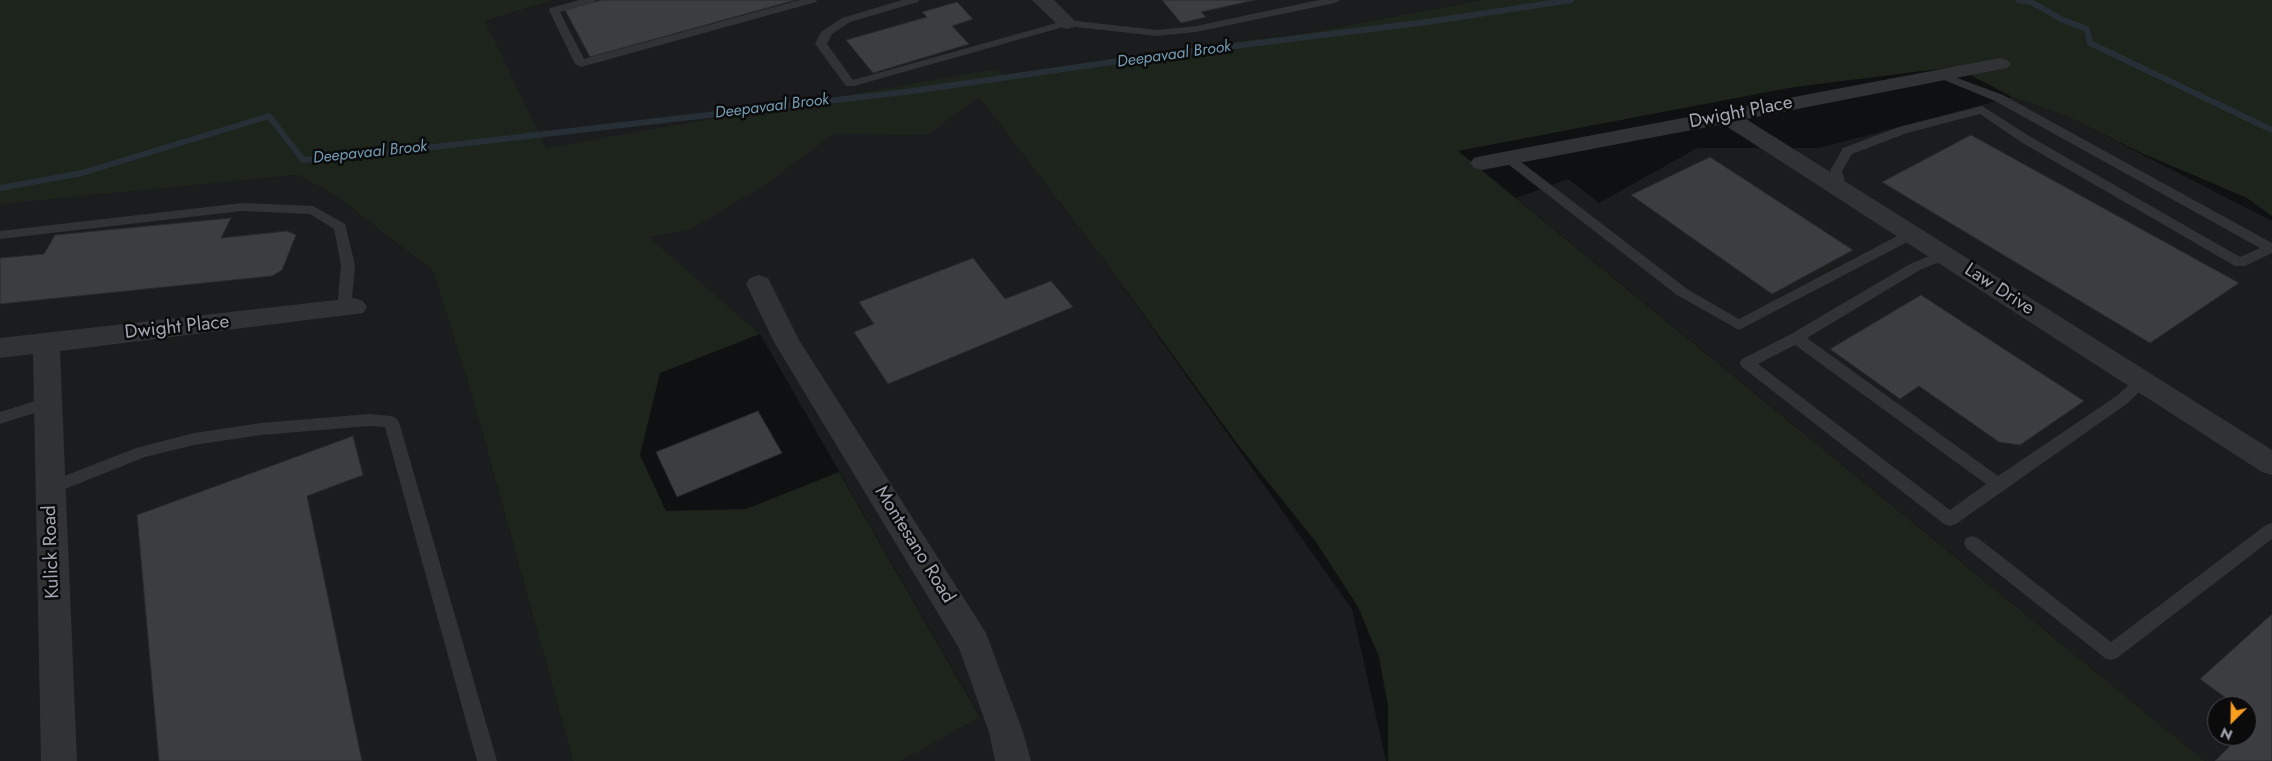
<!DOCTYPE html>
<html>
<head>
<meta charset="utf-8">
<style>
  body { margin:0 }
  #map { position:relative; width:2272px; height:761px; overflow:hidden; background:#0f1011; font-family:Jost,sans-serif }
  canvas { display:block }
  .north { position:absolute; left:2207px; top:696px; width:50px; height:50px; box-sizing:border-box; background:#0b0b0c; border:1px solid #47494f; border-radius:50%; rotate:203deg; font-size:14px; font-weight:700; line-height:20px; text-align:center; color:#a0a7b3 }
  .north::after { content:''; display:block; margin:auto; width:18px; height:22px; background:#fb9d1d; clip-path:polygon(50% 0,100% 100%,50% 72%,0 100%) }
</style>
</head>
<body>
<div id="map">
<canvas width="2272" height="761"></canvas>
<div class="north">N</div>
</div>
<script>
const c = document.querySelector('canvas').getContext('2d');
c.lineJoin = 'round';
function fill(path, color) { c.fillStyle = color; c.fill(path, 'evenodd'); }
const shape = rows => new Path2D(rows.map(r => 'M' + r).join(''));
function trace(path, color, width, dash) { c.strokeStyle = color; c.lineWidth = width; c.lineCap = dash ? 'butt' : 'round'; c.setLineDash(dash || []); c.stroke(path); }
function drawText(font, color, halo, rows, align = 'center') {
  c.font = font + ' Jost,sans-serif'; c.lineWidth = 5; c.setLineDash([]); c.textBaseline = 'middle'; c.strokeStyle = halo; c.fillStyle = color; for (const [text, x, y, turn = 0] of rows) {
    c.save(); c.translate(x, y); c.rotate((+turn || 0) * Math.PI / 180); c.textAlign = isNaN(turn) ? turn : align; if (halo) c.strokeText(text, 0, 0); c.fillText(text, 0, 0); c.restore();
  }
}
fill(shape([
  [0,0,494,41,485,21,554,0,1481,0,1307,33,1176,49,1004,75,979,97,1104,260,1352,609,1386,761,901,761,980,716,760,334,546,148,154,188,297,175,336,196,433,271,472,396,573,761,0,761],
  [2012,97,2069,117,2272,221,2272,761,2205,761,1516,198,1568,179,1599,203,1697,148,1819,148],
  [2217,706,2247,706,2247,736,2217,736]
]), '#1b1c1e');
fill(shape([
  [0,0,554,0,485,21,546,148,997,69,1004,75,1176,49,1307,33,1481,0,2272,0,2272,216,2247,198,2139,152,2069,117,2012,97,1955,67,1794,87,1458,151,2205,761,1388,761,1388,706,1379,657,1358,607,1316,542,1238,445,1104,260,979,97,927,135,833,134,766,184,691,229,649,237,760,334,660,373,640,455,666,511,746,509,839,472,980,717,901,761,573,761,472,396,433,271,336,196,297,175,0,204]
]), '#1c241c');
trace(shape([
  [2018,0,2031,2,2061,19,2087,29,2090,43,2272,130],
  [0,188,82,173,269,116,303,160,357,156,913,91,1146,57,1427,22,1571,0]
]), '#262f35', 6);
const building = shape([
  [602,0,796,0,590,57,565,10,602,0],
  [1162,0,1255,0,1201,12,1206,17,1181,23,1162,0],
  [957,2,973,19,952,26,969,44,873,73,846,40,927,17,922,12,957,2],
  [1971,135,2239,283,2150,343,1882,182,1971,135],
  [1710,157,1853,250,1772,294,1631,195,1710,157],
  [231,218,221,238,287,231,296,235,282,270,272,276,0,304,0,258,44,254,55,235,231,218],
  [973,258,1005,299,1051,281,1073,307,888,384,854,332,874,324,859,302,973,258],
  [1921,295,2084,401,2020,445,1999,442,1919,386,1900,399,1830,349,1921,295],
  [758,411,782,453,677,497,656,452,758,411],
  [353,436,363,475,307,496,362,761,159,761,137,515,353,436],
  [2272,614,2272,761,2215,761,2240,736,2247,736,2247,729,2256,720,2247,714,2247,706,2237,706,2200,679,2272,614]
]);
fill(building, '#3b3d41');
trace(building, '#292a2d', 1);
fill(shape([
  [579,0,596,0,595,2,560,12,584,59,800,0,817,0,816,2,581,67,575,64,549,10,550,8,579,0],
  [902,0,919,0,918,2,850,22,832,34,827,44,853,80,1067,20,1157,30,1196,26,1319,0,1340,0,1335,3,1196,32,1157,36,1067,26,854,86,846,86,815,44,821,32,842,18,902,0],
  [1941,72,2003,95,2272,243,2272,253,2245,266,2235,266,2021,142,1980,114,1907,133,1852,154,1842,171,1847,189,1846,192,1836,192,1830,171,1843,148,1899,127,1982,106,2029,136,2240,257,2260,248,1995,101,1937,77,1935,75,1937,73,1941,72],
  [1508,154,1512,155,1687,289,1739,319,1905,232,1910,231,1917,235,1915,238,1739,330,1677,295,1504,161,1502,158,1508,154],
  [242,203,313,206,345,224,355,265,351,309,349,312,339,312,337,309,341,265,334,229,310,214,242,211,0,239,0,231,242,203],
  [1944,250,1951,255,1949,258,1920,270,1807,338,1998,476,2118,395,2137,377,2142,376,2147,377,2150,381,2128,403,1956,524,1950,526,1944,524,1742,367,1740,363,1742,359,1791,334,1910,264,1944,250],
  [1795,345,1986,484,1950,510,1758,364,1795,345],
  [48,397,53,399,56,403,53,407,0,424,0,412,48,397],
  [369,414,391,416,396,418,399,422,497,761,477,761,385,427,369,426,261,435,194,445,145,457,50,495,44,494,42,489,44,484,136,448,194,433,261,423,369,414],
  [2272,523,2272,539,2117,658,2111,660,2105,658,1966,548,1964,543,1966,538,1972,536,1978,538,2111,642,2266,525,2272,523]
]), '#303236');
fill(shape([
  [1032,0,1054,0,1077,23,1074,27,1067,29,1060,27,1032,0],
  [2000,58,2007,60,2011,64,2007,68,1746,119,2272,450,2272,475,2262,472,1723,124,1482,170,1474,168,1470,163,1474,158,1482,156,2000,58],
  [759,275,768,278,799,340,986,633,1023,732,1031,761,995,761,989,732,959,648,774,342,746,284,750,278,759,275],
  [354,298,363,301,367,307,363,313,60,351,77,761,41,761,33,354,0,358,0,338,354,298]
]), '#303236');
drawText('italic 16px', '#749ab1', '#0b0b0c', [
  ["Deepavaal Brook",1174,55,-8],
  ["Deepavaal Brook",772,107,-7],
  ["Deepavaal Brook",370,153,-6]
]);
drawText('19px', '#a0a7b3', '#0b0b0c', [
  ["Dwight Place",1741,113,-11],
  ["Law Drive",1999,290,33],
  ["Dwight Place",177,328,-6],
  ["Montesano Road",914,545,58],
  ["Kulick Road",52,552,-92]
]);
</script>
</body>
</html>
